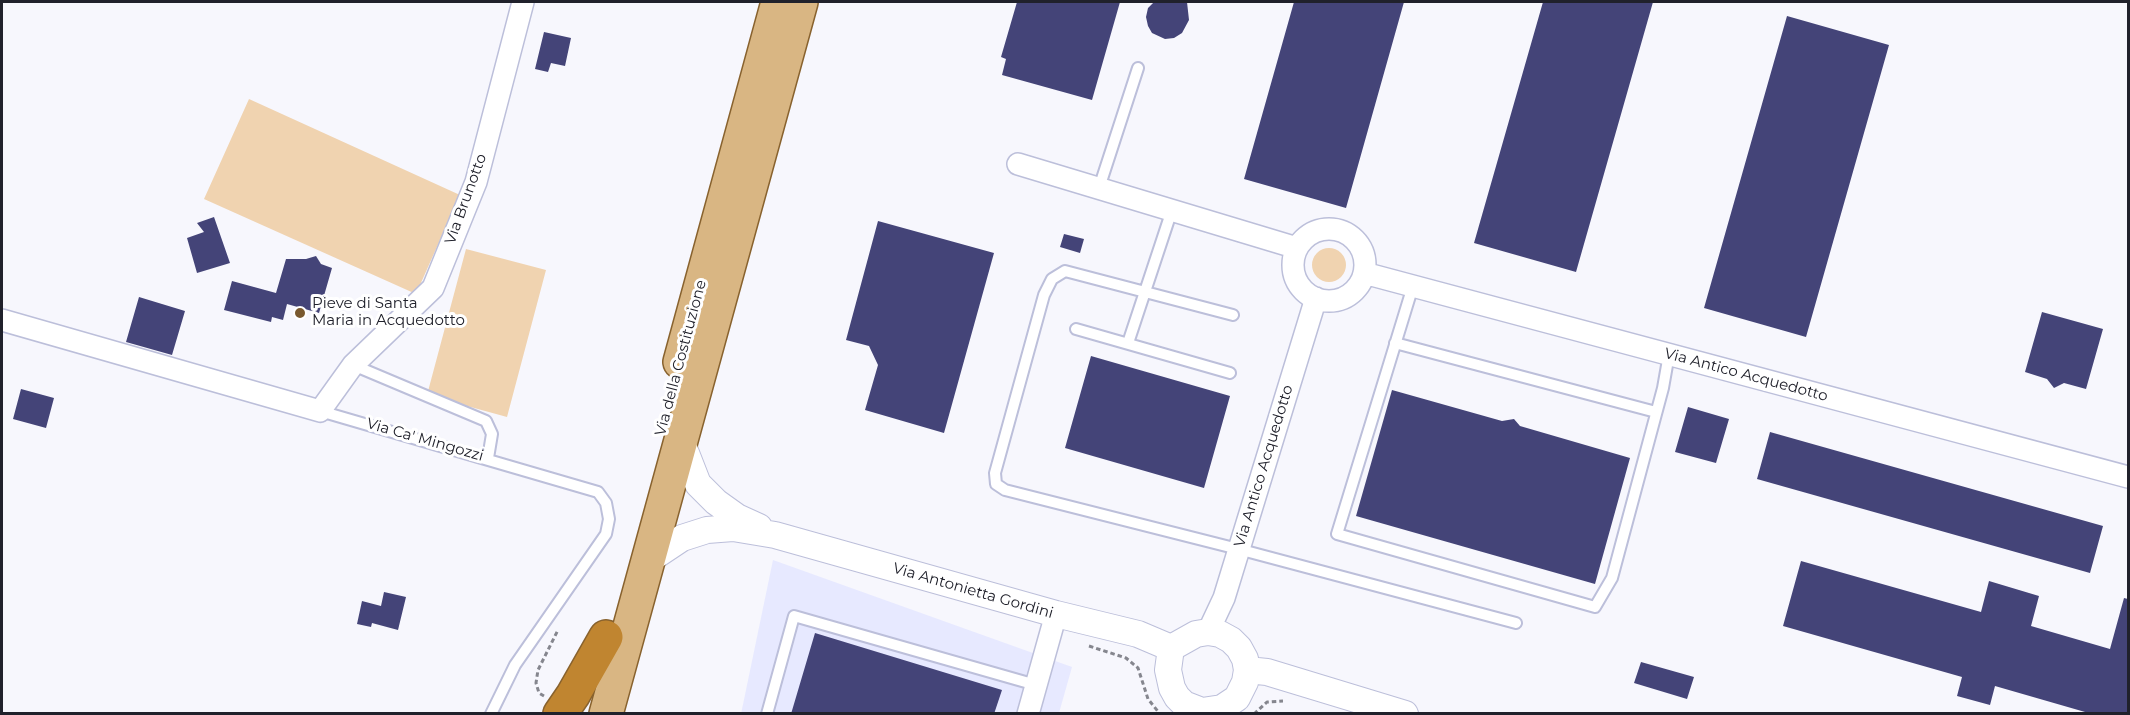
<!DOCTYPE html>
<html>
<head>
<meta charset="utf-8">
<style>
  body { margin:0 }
  #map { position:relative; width:2130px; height:715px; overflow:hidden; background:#f7f7fd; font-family:Montserrat,sans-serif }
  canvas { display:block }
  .frame { position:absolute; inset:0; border:3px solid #20212b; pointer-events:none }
</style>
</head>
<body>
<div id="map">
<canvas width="2130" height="715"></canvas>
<div class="frame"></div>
</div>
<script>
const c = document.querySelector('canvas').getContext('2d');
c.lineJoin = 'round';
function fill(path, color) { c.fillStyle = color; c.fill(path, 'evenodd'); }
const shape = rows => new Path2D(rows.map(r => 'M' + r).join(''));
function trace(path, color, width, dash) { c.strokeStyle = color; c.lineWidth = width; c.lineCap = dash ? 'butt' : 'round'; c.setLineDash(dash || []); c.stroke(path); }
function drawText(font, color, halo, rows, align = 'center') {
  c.font = font + ' Montserrat,sans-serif'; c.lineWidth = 6; c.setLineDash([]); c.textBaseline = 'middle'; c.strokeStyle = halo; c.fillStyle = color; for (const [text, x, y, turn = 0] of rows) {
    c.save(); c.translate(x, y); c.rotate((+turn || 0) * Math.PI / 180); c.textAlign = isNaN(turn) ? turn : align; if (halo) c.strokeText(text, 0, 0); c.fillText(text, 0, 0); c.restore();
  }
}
fill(shape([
  [773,560,1072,667,1059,713,741,714]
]), '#e7e9ff');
fill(shape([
  [249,99,460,195,416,294,204,199],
  '1312 265a17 17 0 1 1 34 0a17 17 0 1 1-34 0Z',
  [466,249,546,270,507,417,427,395]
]), '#f0d3b0');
fill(shape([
  [1017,2,1120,2,1092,100,1002,75,1006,59,1001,57],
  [1154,2,1187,2,1189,20,1182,33,1174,38,1165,39,1152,33,1148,26,1146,17,1148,8],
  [1294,2,1404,2,1346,208,1244,179],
  [1543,2,1653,2,1576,272,1474,243],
  [1787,16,1889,45,1806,337,1704,308],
  [544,32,571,38,565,66,551,63,548,72,535,69],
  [214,217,230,263,197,273,187,238,204,232,197,223],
  [878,221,994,253,944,433,865,410,878,365,869,346,846,340],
  [1064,234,1084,239,1080,253,1060,247],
  [316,256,321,264,332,268,319,313,287,304,283,320,272,317,271,322,224,310,232,281,276,293,286,259,306,259],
  [139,297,185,311,172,355,126,342],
  [2042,312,2103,329,2086,389,2064,383,2054,388,2047,379,2025,372],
  [1091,356,1230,396,1204,488,1065,448],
  [21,389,54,398,46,428,13,419],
  [1392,390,1502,421,1514,419,1520,426,1630,458,1595,584,1356,516],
  [1688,407,1729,419,1716,463,1675,452],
  [1770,432,2103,526,2090,573,1757,479],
  [1801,561,1981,612,1989,581,2039,596,2031,626,2110,649,2124,598,2128,599,2128,714,2092,714,1995,686,1990,705,1957,696,1962,677,1783,626],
  [384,592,406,597,398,630,372,623,371,627,357,624,362,601,381,606],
  [815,633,1002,690,994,714,791,714],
  [1641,662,1694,677,1687,699,1634,683]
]), '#444478');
const service = shape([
  [1099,188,1138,68],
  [1413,286,1337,534,1595,607,1612,578,1663,388,1669,354],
  [1233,315,1065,271,1052,279,1044,295,995,473,996,484,1005,490,1238,549,1516,623],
  [1076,329,1230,373],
  [1128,343,1172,210],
  [1395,343,1656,412],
  [353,365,486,421,492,434,488,458],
  [320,411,598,492,606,503,609,519,606,534,515,665,491,714],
  [767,714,794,616,1036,685]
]);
const minor = shape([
  [1018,164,1297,248],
  '1293 265a36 36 0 1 1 72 0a36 36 0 1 1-72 0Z',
  [1364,273,2128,477],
  [2,320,320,411,353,365,433,288,476,182,523,2],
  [1208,632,1224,598,1316,298],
  [1028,714,1056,614]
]);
const tertiary = shape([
  [682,443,698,484,716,502,737,517,759,527],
  [649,560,682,538,707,530,733,528,775,535,1056,614,1138,634,1171,648],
  [1208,632,1220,634,1231,640,1239,648,1245,659,1247,670,1245,682,1237,698,1222,708,1202,711,1184,704,1177,697,1172,688,1168,670,1171,648,1196,634,1208,632],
  [1247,670,1267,672,1405,714]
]);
const primary = shape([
  [680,362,778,2],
  [606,714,801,2]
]);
const motorway = shape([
  [560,714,573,695,606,637]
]);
trace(service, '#bcbfda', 14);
trace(minor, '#bcbfda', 24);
trace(tertiary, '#bcbfda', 28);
trace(primary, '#88622e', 36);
trace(motorway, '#88622e', 36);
trace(shape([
  [1089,646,1126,658,1138,668,1148,699,1160,714],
  [544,696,539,693,536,683,538,670,558,630],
  [1254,714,1267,702,1283,701]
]), '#85868e', 3, [4.5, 3]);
trace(service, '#fff', 10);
trace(minor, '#fff', 21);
trace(tertiary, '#fff', 26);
trace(primary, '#d9b683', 33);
trace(motorway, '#c08530', 33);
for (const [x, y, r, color] of [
  [300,313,6,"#79592f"]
]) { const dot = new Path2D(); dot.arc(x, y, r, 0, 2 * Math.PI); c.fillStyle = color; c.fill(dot); trace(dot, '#fff', 2); }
drawText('15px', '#20212b', '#fff', [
  ["Via Brunotto",466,199,-70],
  ["Via della Costituzione",681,358,-75],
  ["Via Antico Acquedotto",1746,375,15],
  ["Via Ca' Mingozzi",425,440,16],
  ["Via Antico Acquedotto",1264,466,-73],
  ["Via Antonietta Gordini",973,591,16]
]);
drawText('15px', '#20212b', '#fff', [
  ["Pieve di Santa",312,304],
  ["Maria in Acquedotto",312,321]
], 'left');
</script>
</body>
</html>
